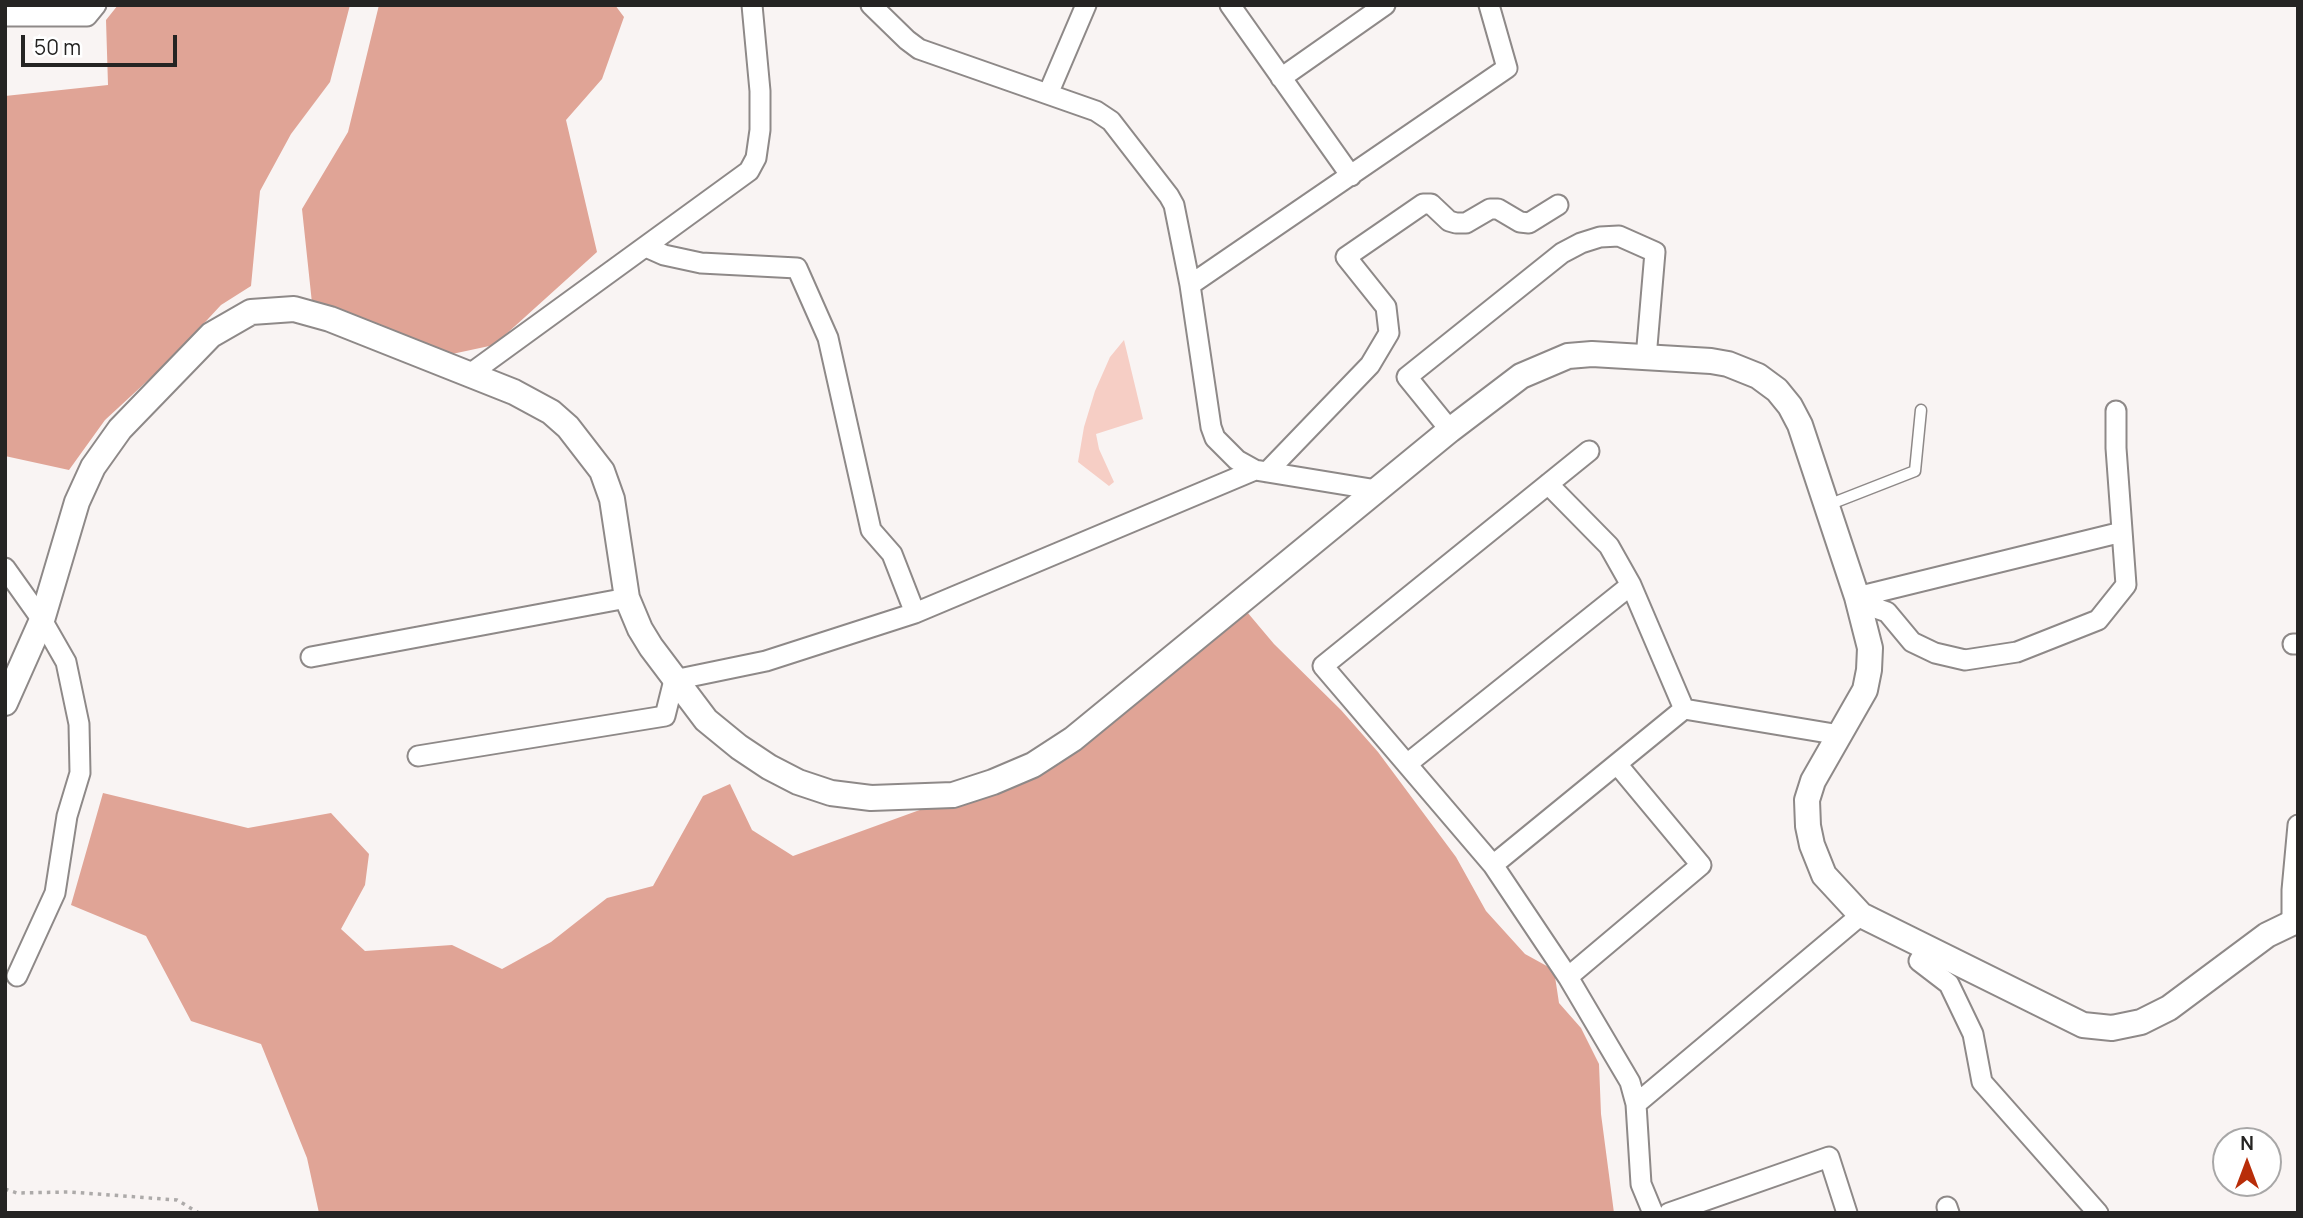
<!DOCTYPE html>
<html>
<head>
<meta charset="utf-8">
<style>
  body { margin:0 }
  #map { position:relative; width:2303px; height:1218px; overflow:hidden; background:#f9f4f3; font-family:Manrope,sans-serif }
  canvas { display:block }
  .frame { position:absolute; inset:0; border:7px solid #252423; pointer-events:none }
  .north { position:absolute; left:2212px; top:1127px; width:70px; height:70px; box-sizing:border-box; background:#fff; border:2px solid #a8a7a7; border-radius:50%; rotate:0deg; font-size:19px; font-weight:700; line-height:28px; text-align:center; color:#252423 }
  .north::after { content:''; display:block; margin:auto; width:24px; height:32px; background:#b82d09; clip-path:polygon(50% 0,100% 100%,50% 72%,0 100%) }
  .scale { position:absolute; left:21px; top:35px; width:156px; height:32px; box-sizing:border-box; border:4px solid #252423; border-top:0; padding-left:9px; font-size:21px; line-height:24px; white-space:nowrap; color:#252423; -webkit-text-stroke:5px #fff; paint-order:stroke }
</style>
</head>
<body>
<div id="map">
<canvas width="2303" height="1218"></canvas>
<div class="frame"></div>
<div class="north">N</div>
<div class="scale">50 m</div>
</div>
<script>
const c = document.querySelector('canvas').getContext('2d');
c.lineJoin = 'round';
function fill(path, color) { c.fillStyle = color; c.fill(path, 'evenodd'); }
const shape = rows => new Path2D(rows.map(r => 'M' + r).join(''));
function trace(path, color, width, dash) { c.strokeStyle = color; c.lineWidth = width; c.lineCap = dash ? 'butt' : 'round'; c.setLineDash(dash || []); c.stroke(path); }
fill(shape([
  [1124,340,1143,419,1096,434,1099,449,1114,482,1109,486,1078,462,1084,427,1095,391,1110,357]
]), '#f6cec5');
fill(shape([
  [118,5,350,5,330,82,291,134,260,191,251,286,221,305,170,360,105,420,69,470,5,456,5,96,108,85,106,20],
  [379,5,615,5,624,17,602,79,566,120,597,252,494,345,452,354,312,303,302,209,348,132],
  [1242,606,1274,644,1341,710,1378,752,1456,857,1486,911,1525,954,1554,970,1559,1003,1581,1028,1599,1064,1601,1114,1614,1213,319,1213,307,1158,261,1044,191,1021,146,936,71,905,103,793,248,828,331,813,369,854,365,885,341,929,365,951,452,945,502,969,551,942,607,898,653,886,703,796,730,784,752,830,793,856,983,787,1047,756]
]), '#e0a496');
const service = shape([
  [1828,505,1915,471,1921,410]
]);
const minor = shape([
  [871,5,907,40,919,49,1096,111,1111,121,1169,196,1174,205,1190,285,1211,427,1215,438,1237,460,1255,470,1377,490],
  [1230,5,1351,176],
  [5,16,87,16,96,5],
  [1281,78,1385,5],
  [1048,94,1086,5],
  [646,247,664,255,701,263,797,268,828,338,871,530,892,554,915,613],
  [1190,285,1507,68,1489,5],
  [470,374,749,171,756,158,760,130,760,91,752,5],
  [1450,430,1407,377,1562,253,1581,243,1600,237,1619,236,1655,252,1646,358],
  [1589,451,1323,666,1493,865,1568,977,1630,1082,1636,1104,1641,1184,1653,1213],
  [1267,472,1370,365,1389,333,1386,307,1346,257,1423,204,1431,204,1449,221,1456,223,1466,223,1490,209,1498,209,1520,222,1529,223,1558,205],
  [1548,484,1609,546,1631,585,1684,709],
  [5,568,42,620,66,662,79,724,80,773,67,816,55,893,17,976],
  [1857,597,2122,532],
  [1858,602,1887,612,1912,642,1935,653,1965,660,2017,652,2098,620,2126,585,2116,448,2116,411],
  [2293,644,2298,644],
  [311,657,627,598],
  [418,756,665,716,674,680,766,661,915,613,1255,470],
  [1407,764,1631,585],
  [1493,865,1684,709,1840,735],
  [2292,922,2292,890,2298,825],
  [1927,949,1919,961,1949,984,1973,1034,1982,1082,2098,1213],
  [1568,977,1701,865,1617,764],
  [1636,1104,1861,915],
  [1947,1207,1949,1213],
  [1669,1213,1829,1157,1847,1213]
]);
const tertiary = shape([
  [5,703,42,620,77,502,93,467,120,429,211,335,251,312,294,309,330,319,514,392,551,412,568,427,602,471,612,499,627,598,640,629,651,647,706,720,739,747,769,767,798,782,831,793,871,798,953,795,993,782,1033,765,1073,739,1450,430,1521,376,1568,356,1592,354,1711,361,1728,364,1758,376,1777,390,1790,406,1800,425,1857,597,1870,648,1869,670,1865,690,1813,781,1807,800,1808,826,1812,845,1824,875,1861,915,2083,1025,2112,1028,2141,1022,2169,1008,2267,935,2298,920]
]);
trace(service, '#8e8988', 13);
trace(minor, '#8e8988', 23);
trace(tertiary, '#8e8988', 28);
trace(shape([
  [5,1189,17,1193,70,1192,177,1200,199,1213]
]), '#adaaa9', 3.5, [3.5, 5]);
trace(service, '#fff', 10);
trace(minor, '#fff', 19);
trace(tertiary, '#fff', 24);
</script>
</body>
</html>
